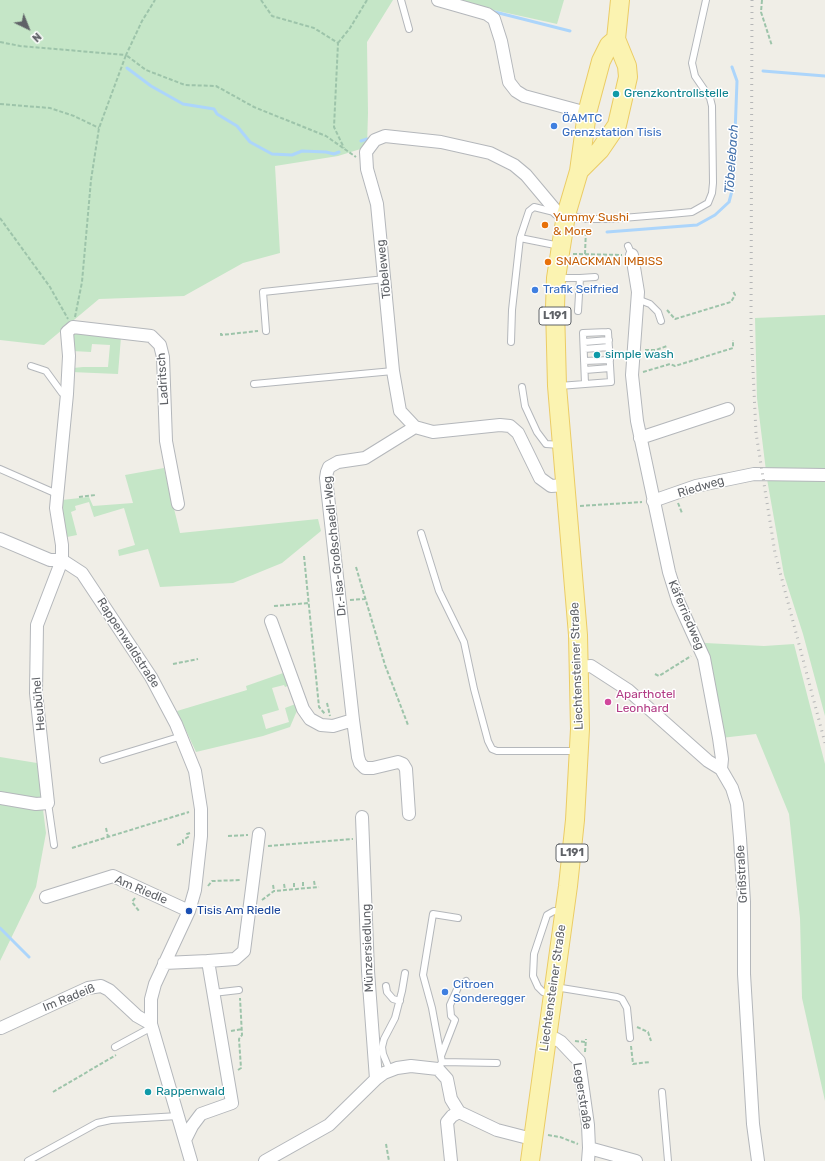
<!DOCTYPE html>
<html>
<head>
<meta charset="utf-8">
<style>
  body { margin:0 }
  #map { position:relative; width:825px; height:1161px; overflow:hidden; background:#f0eee7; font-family:Rubik,sans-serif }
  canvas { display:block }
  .north { position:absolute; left:8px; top:8px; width:40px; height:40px; -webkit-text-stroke:3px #fff; paint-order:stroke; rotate:137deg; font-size:11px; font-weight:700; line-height:16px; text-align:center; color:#5f6267 }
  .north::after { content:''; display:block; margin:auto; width:14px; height:18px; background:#5f6267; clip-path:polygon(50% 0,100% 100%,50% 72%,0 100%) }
</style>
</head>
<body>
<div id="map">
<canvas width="825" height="1161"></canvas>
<div class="north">N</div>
</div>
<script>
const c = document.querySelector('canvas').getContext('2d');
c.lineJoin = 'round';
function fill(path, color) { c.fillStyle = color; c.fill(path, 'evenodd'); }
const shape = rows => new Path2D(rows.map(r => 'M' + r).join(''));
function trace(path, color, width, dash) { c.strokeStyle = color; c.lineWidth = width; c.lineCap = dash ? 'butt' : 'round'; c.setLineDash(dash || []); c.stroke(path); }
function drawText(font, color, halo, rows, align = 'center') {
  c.font = font + ' Rubik,sans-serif'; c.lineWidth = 3; c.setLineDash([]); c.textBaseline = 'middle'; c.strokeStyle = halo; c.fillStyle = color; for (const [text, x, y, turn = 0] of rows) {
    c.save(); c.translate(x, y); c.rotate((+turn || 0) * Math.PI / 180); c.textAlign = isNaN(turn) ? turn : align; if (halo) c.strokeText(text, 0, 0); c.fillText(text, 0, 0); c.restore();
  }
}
fill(shape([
  [0,0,393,0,367,42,368,113,367,147,338,156,275,166,280,253,243,263,184,296,99,299,44,345,0,340],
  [448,0,564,0,557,24],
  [825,315,825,716,803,634,784,575,767,479,757,398,755,318],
  [76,332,121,337,118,374,71,372,73,368,83,367,108,367,110,345,92,344,91,352,72,351,71,336],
  [164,468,180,533,318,519,321,531,282,563,233,583,160,587,148,549,119,556,118,550,135,545,124,508,94,517,89,502,75,506,76,510,71,512,77,535,67,537,61,516,62,500,89,497,93,506,133,503,125,475],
  [705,643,764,646,794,644,825,764,825,1101,802,998,800,918,789,814,756,734,721,738],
  [286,672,290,685,285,687,284,685,272,688,279,710,262,715,266,729,289,722,285,708,298,703,299,706,290,727,263,736,196,752,177,711,247,690,246,686],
  [0,757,37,763,46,833,36,887,0,961]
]), '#c5e6c7');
trace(shape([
  [491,11,570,31],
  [127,68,151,86,183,104,214,109,217,114,237,126,250,142,272,154,292,155,302,151,326,152,334,154,339,152],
  [763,71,825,76],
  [361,141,367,139],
  [607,232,697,225,715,215,729,202,733,187,737,81,732,67],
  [0,928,29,957]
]), '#acd5fb', 3);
const service = shape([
  [401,0,409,29],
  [568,215,587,219,610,219,671,214,692,212,708,203,712,193,713,183,712,106,710,98,695,76,692,63,706,0],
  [520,238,560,246],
  [628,246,632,255],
  [558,278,580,278,578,311],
  [580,278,595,277],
  [637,299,650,304,658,312,661,321],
  [266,331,263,292,385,279],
  [608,332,611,382,585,384,583,333,608,332],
  [511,342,512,310,520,238,529,211,534,207,554,212],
  [584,342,609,340],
  [584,349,609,347],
  [584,361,610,360],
  [31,366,46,371,62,393,67,394],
  [585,370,610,368],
  [254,384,393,371],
  [559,386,585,384],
  [522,387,525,406,537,432,546,444,560,445],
  [0,469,57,494],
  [421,533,439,591,464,642,474,689,488,741,492,749,497,751,577,751],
  [103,760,182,736],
  [48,803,54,845],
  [386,986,387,992,393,999,400,1001],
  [555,987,617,997,622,999,627,1008,630,1038],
  [213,993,239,990],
  [552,994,543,992,538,987,533,976,534,954,547,915,554,911,563,912],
  [115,1047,152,1027],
  [441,1056,455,1020,451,1016,450,1005,459,985,466,981],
  [442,1062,497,1063],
  [438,1069,442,1062,432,1008,423,975,433,914,458,918],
  [390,1071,383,1054,382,1047,384,1039,395,1018,402,991,405,973],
  [662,1092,668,1161],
  [28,1161,97,1123,111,1120,178,1116]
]);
const minor = shape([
  [438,0,487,14,494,19,501,41,509,82,516,91,524,96,587,113],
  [566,215,557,212,526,175,514,165,490,153,441,142,385,136,375,140,366,152,367,169,377,204,393,371,400,411,415,427,433,432,500,425,510,426,518,433,540,478,551,486,566,485],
  [632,255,638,292,632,375,637,421,669,572,678,601,704,658,719,738,722,759,721,769],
  [640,438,728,409],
  [653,501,696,486,754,474,825,475],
  [0,539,50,560,62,560],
  [62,560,82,573,151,677,176,724,195,771,201,809,201,836,195,890,189,911,155,984,151,999,151,1024,191,1161],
  [271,621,303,709,310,719,321,725,333,726,353,720,326,478,327,472,329,467,338,462,365,458,415,427],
  [580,667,591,666,628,690,708,761,721,769,732,788,737,804,740,838,744,902,744,974,753,1124,758,1161],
  [353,720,358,757,360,763,365,768,373,768,398,762,403,764,406,769,409,814],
  [0,798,36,804,48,803,36,693,37,625,62,560,62,545,56,508,67,394,69,356,67,332,73,327,151,336,160,345,163,357,166,441,178,504],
  [362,817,368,971,376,1079],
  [46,897,113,876,189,911],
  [164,963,208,961],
  [1,1028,88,988,101,986,109,990,137,1016,151,1024],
  [546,1038,556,1039,561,1042,579,1061,588,1125,589,1148,636,1161],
  [185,1140,192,1126,201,1114,232,1103,208,961,235,959,244,951,259,834],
  [265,1161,329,1125,376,1079,384,1073,397,1068,411,1066,438,1069,447,1079,451,1099,459,1112,497,1130,532,1139],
  [451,1161,447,1122,452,1116,459,1112],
  [588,1161,589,1148]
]);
const primary = shape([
  [616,39,620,0],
  [579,171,600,150,617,125,628,77,627,66,616,39],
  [530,1161,568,886,575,820,580,729,578,635,557,386,555,307,556,278,566,215,579,171,587,113,601,61,609,45,616,39]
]);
trace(service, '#b4b7bb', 8);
trace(minor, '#b4b7bb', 14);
trace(primary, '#ebcc65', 20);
trace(shape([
  [261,0,272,16,314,28,338,43,334,127,344,148],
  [762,0,761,12,772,46],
  [0,42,20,46,126,55,142,21,155,0],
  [338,43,350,28,367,0],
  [0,104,50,108,74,116,99,128],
  [0,218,50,287,68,319],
  [573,254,622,255],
  [585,254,586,229],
  [667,310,675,319,731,302,735,295,733,291],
  [75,317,82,282,91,180,99,128,126,55,146,70,185,85,216,86,254,107,326,136,356,157],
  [221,333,221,335,258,331],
  [645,350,656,350,667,346],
  [643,372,670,364,675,366,733,348,733,340],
  [79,497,96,495],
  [678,503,682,513],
  [580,506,642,502],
  [304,556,319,707,325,714],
  [356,567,385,665,408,725],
  [350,600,365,599],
  [274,606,309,603],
  [173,664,198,659],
  [655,674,659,676,691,656],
  [327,703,330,716],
  [106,828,108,837],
  [228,836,248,835],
  [177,845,183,843,183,840,188,837,187,834,190,833],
  [268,846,353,839],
  [72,848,189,812],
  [314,881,315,887],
  [303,882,303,888],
  [294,883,294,889],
  [284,884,285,890],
  [273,885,274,891],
  [208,886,212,881,241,880],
  [135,898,132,902,139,911],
  [262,900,274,891,319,887],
  [637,1027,648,1032,651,1041],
  [231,1031,242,1029],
  [575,1041,585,1042],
  [631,1046,633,1064,650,1062],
  [585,1052,586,1039],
  [238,1070,241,1068,239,1039,242,1035,240,998],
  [53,1092,116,1055],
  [548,1135,560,1137,578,1144],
  [386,1144,389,1161]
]), '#9dc4aa', 2, [4, 2]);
trace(service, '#fff', 6);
trace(minor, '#fff', 12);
trace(primary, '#fbf3b1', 18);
trace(shape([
  [752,0,751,329,756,433,775,553,825,743]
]), '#b5b6b7', 3, [1, 5]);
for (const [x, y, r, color] of [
  [616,94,4,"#0f9aa8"],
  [554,126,4,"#3f7fe0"],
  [545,225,4,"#e8710a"],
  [548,262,4,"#e8710a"],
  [535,290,4,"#3f7fe0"],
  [597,355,4,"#0f9aa8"],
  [608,702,4,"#d1479c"],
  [189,911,4,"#1a4fb4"],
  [445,992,4,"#3f7fe0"],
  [148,1092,4,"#0f9aa8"]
]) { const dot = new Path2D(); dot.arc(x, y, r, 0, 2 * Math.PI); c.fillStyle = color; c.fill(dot); trace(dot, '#fff', 1.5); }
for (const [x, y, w] of [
  [555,316,32],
  [572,853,32]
]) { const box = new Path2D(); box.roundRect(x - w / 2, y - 9, w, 18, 3); c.fillStyle = '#fff'; c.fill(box); trace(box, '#5f6267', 1); }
drawText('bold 11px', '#5f6267', null, [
  ["L191",555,316],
  ["L191",572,853]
]);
drawText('12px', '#0d838f', '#fff', [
  ["Grenzkontrollstelle",624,94],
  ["simple wash",605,355],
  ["Rappenwald",156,1092]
], 'left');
drawText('12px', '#366cbe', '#fff', [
  ["ÖAMTC",562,119],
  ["Grenzstation Tisis",562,133],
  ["Trafik Seifried",543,290],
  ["Citroen",453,985],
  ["Sonderegger",453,999]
], 'left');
drawText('12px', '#c56008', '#fff', [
  ["Yummy Sushi",553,218],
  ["& More",553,232],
  ["SNACKMAN IMBISS",556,262]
], 'left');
drawText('12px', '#5f6267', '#fff', [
  ["Töbeleweg",384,269,-96],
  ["Ladritsch",163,379,-94],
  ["Riedweg",701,487,-17],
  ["Dr.-Isa-Großschaedl-Weg",335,546,-96],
  ["Käferriedweg",686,615,67],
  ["Rappenwaldstraße",128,643,57],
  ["Liechtensteiner Straße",577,666,-92],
  ["Heubühel",39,704,-95],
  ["Grißstraße",742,874,-93],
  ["Am Riedle",141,890,23],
  ["Münzersiedlung",368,948,-92],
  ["Liechtensteiner Straße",553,988,-82],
  ["Im Radeiß",69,998,-22],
  ["Legerstraße",582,1096,81]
]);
drawText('12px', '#b23c85', '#fff', [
  ["Aparthotel",616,695],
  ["Leonhard",616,709]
], 'left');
drawText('12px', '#164399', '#fff', [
  ["Tisis Am Riedle",197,911]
], 'left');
drawText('italic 13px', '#4875ae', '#fff', [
  ["Töbelebach",732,159,-86]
]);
</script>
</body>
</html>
